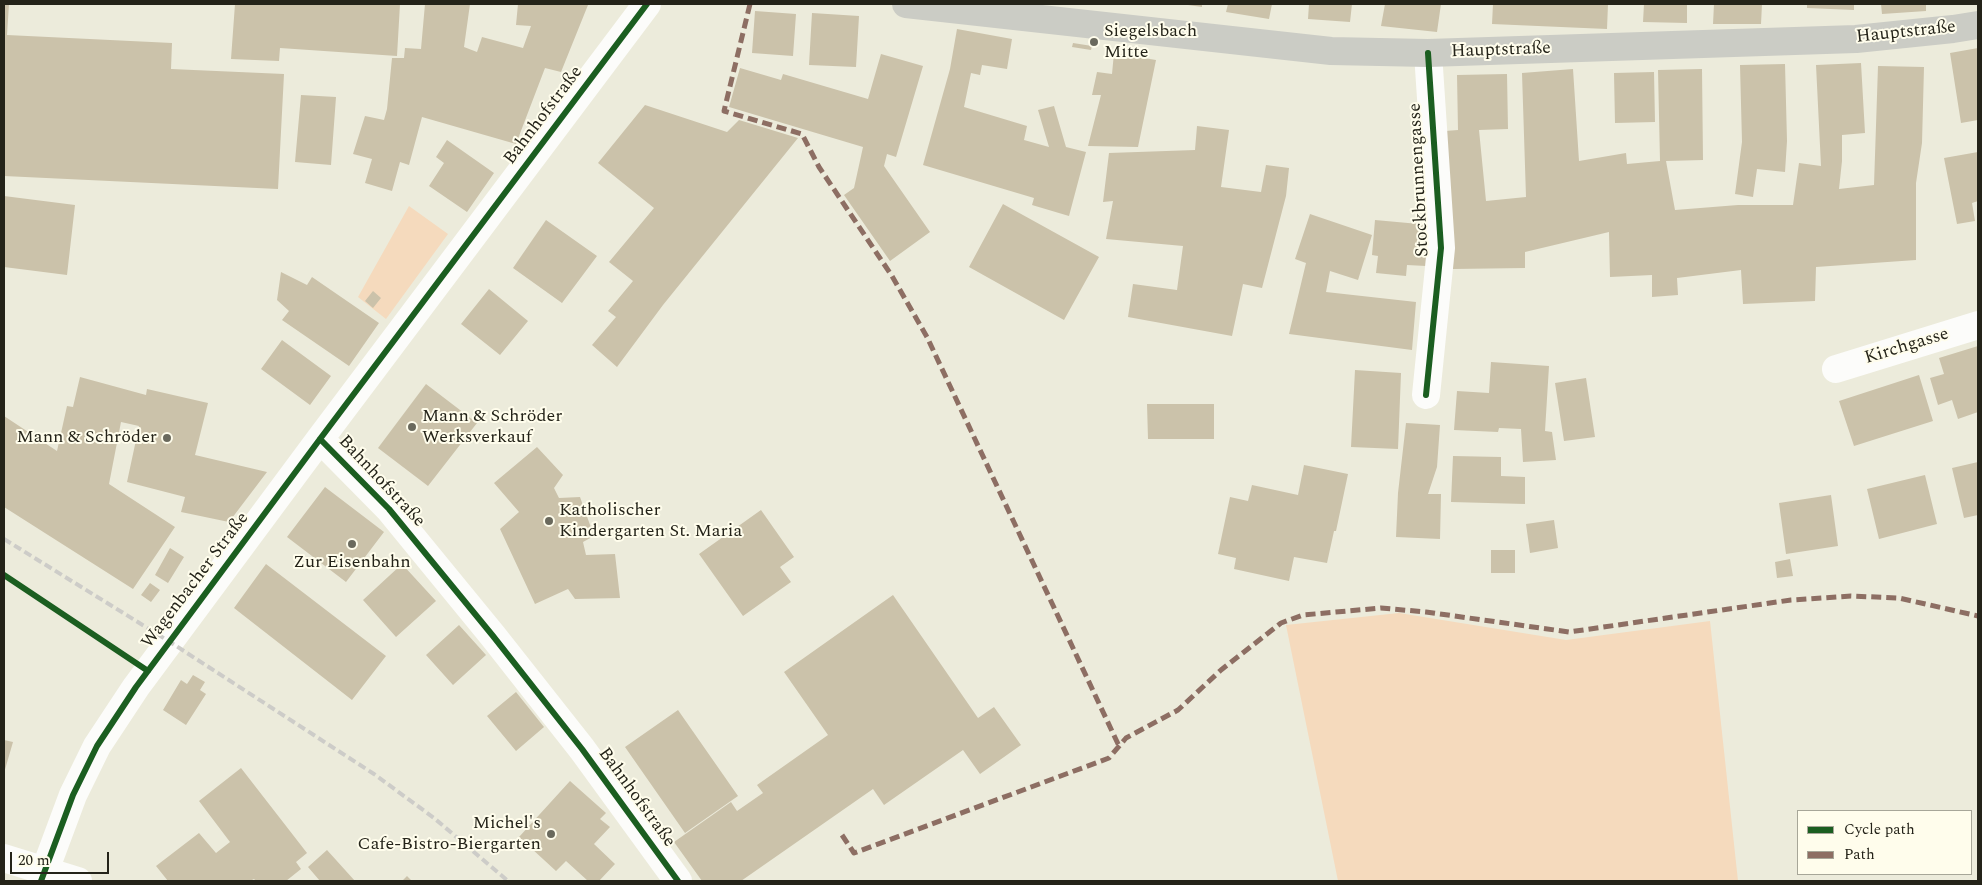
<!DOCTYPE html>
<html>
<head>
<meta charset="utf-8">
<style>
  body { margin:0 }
  #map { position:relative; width:1982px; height:885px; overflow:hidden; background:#ecebdb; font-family:Spectral,serif }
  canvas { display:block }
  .frame { position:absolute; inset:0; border:5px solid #242319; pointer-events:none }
  .legend { position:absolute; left:1797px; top:810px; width:175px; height:65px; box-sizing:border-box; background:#fffdec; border:1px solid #a7a698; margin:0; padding:6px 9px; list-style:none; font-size:15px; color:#242319 }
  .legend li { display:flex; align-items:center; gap:10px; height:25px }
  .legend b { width:25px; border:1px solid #a7a698 }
  .scale { position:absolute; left:10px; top:852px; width:99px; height:22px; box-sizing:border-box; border:2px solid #242319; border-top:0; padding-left:6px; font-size:15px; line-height:18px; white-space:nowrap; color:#242319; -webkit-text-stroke:4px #fffdec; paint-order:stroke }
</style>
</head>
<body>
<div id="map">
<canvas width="1982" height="885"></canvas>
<div class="frame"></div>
<ul class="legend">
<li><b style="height:6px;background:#1b5e20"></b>Cycle path</li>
<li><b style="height:6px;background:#8d6e63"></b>Path</li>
</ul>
<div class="scale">20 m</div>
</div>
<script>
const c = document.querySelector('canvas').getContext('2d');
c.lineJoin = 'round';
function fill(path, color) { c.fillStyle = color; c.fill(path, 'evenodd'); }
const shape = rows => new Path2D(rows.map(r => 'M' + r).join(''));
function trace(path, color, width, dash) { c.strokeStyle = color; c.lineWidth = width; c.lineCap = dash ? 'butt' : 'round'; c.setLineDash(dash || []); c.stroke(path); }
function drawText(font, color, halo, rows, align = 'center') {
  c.font = font + ' Spectral,serif'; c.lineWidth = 4; c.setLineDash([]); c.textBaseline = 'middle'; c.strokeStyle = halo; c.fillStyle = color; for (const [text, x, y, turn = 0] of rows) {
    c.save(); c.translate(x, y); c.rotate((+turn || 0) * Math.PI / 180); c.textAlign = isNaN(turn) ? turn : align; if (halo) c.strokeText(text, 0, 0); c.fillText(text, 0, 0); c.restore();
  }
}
fill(shape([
  [409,206,448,234,386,319,358,297],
  [1399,613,1566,640,1710,621,1738,881,1338,881,1286,625]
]), '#f5dabd');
fill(shape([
  [4,4,9,4,7,35,172,43,171,69,284,74,278,189,4,176],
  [235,4,400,4,397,56,280,48,279,61,231,59],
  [425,4,470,4,464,47,477,52,482,37,523,48,531,26,516,25,518,4,588,5,561,72,545,68,516,144,422,117,409,165,400,162,392,191,365,183,372,159,353,154,365,116,384,120,387,109,392,58,404,58,405,48,421,49],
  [1181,4,1202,4,1202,7],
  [1228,4,1272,4,1269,19,1226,12],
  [1309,4,1352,4,1350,22,1308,19],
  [1385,4,1441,4,1437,32,1381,26],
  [1493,4,1608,4,1607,29,1492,24],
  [1644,4,1687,4,1687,23,1643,22],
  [1714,4,1762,4,1761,24,1713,24],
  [1807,4,1854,4,1854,10,1807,8],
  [1881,4,1926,4,1926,11,1882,14],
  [755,11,796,14,793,56,752,53],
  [812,13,859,16,856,67,809,65],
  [957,29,1012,39,1007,69,982,65,980,75,971,73,964,107,1027,126,1024,140,1049,147,1038,110,1054,106,1066,147,1086,152,1069,216,1032,205,1034,198,923,165,950,69],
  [1073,43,1092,46,1091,50,1072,47],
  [1978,48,1978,120,1961,123,1950,53],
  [1114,53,1156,60,1138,147,1088,146,1101,95,1092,95,1097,72,1112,74],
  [881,54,923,66,896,157,887,154,884,166,930,232,890,261,844,195,854,188,863,147,729,107,740,68,781,80,783,74,868,99],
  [1861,63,1865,133,1842,135,1842,161,1839,189,1874,185,1878,66,1924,67,1922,143,1916,183,1916,260,1816,267,1815,301,1743,304,1741,270,1677,278,1678,295,1652,297,1652,275,1610,277,1609,232,1525,252,1525,268,1453,269,1445,131,1458,130,1457,75,1507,74,1508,129,1479,130,1486,201,1526,197,1522,73,1573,69,1579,161,1626,153,1627,164,1660,161,1658,70,1702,69,1703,160,1666,161,1675,210,1738,205,1793,205,1799,163,1821,166,1816,65],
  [1785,64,1787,141,1785,172,1757,169,1753,197,1735,194,1742,142,1740,65],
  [1654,72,1655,122,1615,123,1614,73],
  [301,95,336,97,331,165,295,162],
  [645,105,727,132,739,120,798,138,663,305,617,367,592,345,616,317,608,311,633,281,609,262,654,208,598,163],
  [1197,126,1229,130,1221,187,1261,192,1266,165,1289,168,1286,196,1262,288,1243,284,1232,336,1128,317,1133,284,1177,290,1183,246,1106,239,1113,201,1103,202,1109,153,1195,150],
  [447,140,494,173,467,212,429,186,444,163,436,157],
  [1978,152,1978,201,1972,203,1975,221,1957,224,1944,158],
  [4,196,75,205,67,275,4,267],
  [1003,204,1099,257,1064,320,969,267],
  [1310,214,1372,235,1358,280,1330,271,1326,292,1416,302,1412,350,1289,334,1306,263,1295,259],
  [546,220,597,256,562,303,513,268],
  [1375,220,1430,225,1426,266,1407,265,1406,276,1376,273,1378,256,1372,255],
  [281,272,307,285,312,277,379,323,349,366,282,320,289,311,277,300],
  [489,289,528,321,500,355,461,324],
  [373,291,381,298,373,308,365,301],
  [282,340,331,376,310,405,261,369],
  [1978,346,1978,412,1958,419,1952,400,1938,405,1930,378,1944,374,1939,358],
  [1491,362,1549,366,1545,431,1552,432,1556,460,1523,462,1521,429,1499,428,1498,432,1454,430,1457,391,1489,393],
  [1355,370,1401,373,1398,449,1351,447],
  [1919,375,1933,421,1854,446,1839,401],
  [80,377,146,395,147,389,208,403,195,455,267,472,229,522,181,512,185,497,127,482,139,426,121,422,109,484,175,527,133,589,4,507,4,416,57,451,67,406,73,407],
  [1586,378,1595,437,1564,441,1555,383],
  [426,384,477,423,428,486,378,448],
  [1147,404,1214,404,1214,439,1148,439],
  [1406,423,1440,425,1437,467,1428,494,1441,494,1440,539,1396,537,1398,493],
  [537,447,563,475,554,488,559,498,580,497,594,536,583,542,586,555,615,554,620,598,575,599,568,589,535,604,500,529,519,512,494,483],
  [1453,456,1501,457,1501,476,1525,477,1525,504,1451,502],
  [1978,462,1978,515,1964,518,1952,468],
  [1304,465,1348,474,1336,531,1334,531,1327,563,1294,557,1289,581,1234,569,1236,558,1218,554,1230,497,1248,501,1252,485,1298,495],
  [1925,475,1937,524,1879,539,1867,489],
  [325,487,384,532,346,582,287,537],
  [1831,495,1838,546,1786,554,1779,503],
  [761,510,794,557,780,567,791,582,743,616,699,554],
  [1554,520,1558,548,1530,553,1526,524],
  [170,548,184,557,168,583,155,575],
  [1491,550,1515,550,1515,573,1491,573],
  [1790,559,1793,576,1777,578,1775,562],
  [266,564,386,656,352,700,234,608],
  [402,564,436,601,396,637,363,600],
  [150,583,160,590,151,602,141,595],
  [893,595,978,718,994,707,1021,745,980,774,963,750,884,805,873,789,741,881,702,881,674,842,731,802,737,811,763,793,757,785,828,735,784,672],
  [459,625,486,655,453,685,426,655],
  [193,675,205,682,200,690,206,694,186,725,163,710,181,680,187,684],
  [516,692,544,727,516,751,487,716],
  [678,710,738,796,685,833,625,747],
  [4,740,13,742,4,773],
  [241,768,307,853,296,862,301,869,286,881,256,881,254,879,250,881,168,881,156,866,199,833,216,853,230,842,199,801],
  [570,781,606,813,600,819,610,827,594,844,615,864,599,881,588,881,566,861,556,871,519,837],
  [327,850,355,881,320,881,308,867],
  [407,876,412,881,402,881]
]), '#cbc2aa');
trace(shape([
  [1836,369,1978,325],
  [1426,395,1441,248,1428,53],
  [320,439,389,509,493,636,582,749,678,881],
  [4,858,78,881],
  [41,881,73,795,97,746,136,687,320,439,647,4]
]), '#fcfcfa', 28);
trace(shape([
  [906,4,1331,51,1428,53,1856,39,1953,29,1978,25]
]), '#cbccc5', 28);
trace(shape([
  [4,539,170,642,374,774,434,818,508,881]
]), '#cdccc8', 4, [8, 4]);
trace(shape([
  [750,4,724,111,802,134,819,167,892,276,927,337,1119,746],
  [842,835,854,853,1109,758,1126,738,1178,710,1221,670,1281,623,1303,615,1381,608,1426,612,1569,632,1791,600,1851,596,1899,598,1978,616]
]), '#8d6e63', 5, [10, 5]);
trace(shape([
  [1426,395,1441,248,1428,53],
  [320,439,389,509,493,636,582,749,678,881],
  [4,575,148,671],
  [41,881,73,795,97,746,136,687,320,439,647,4]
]), '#1b5e20', 6);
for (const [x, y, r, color] of [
  [1094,42,5,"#6a695d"],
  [412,427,5,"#6a695d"],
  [167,438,5,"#6a695d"],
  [549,521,5,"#6a695d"],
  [352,544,5,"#6a695d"],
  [551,834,5,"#6a695d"]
]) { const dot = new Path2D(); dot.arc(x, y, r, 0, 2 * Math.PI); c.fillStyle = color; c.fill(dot); trace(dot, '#fffdec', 2); }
drawText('18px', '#242319', '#fffdec', [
  ["Siegelsbach",1104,32],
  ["Mitte",1104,53],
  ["Mann & Schröder",422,417],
  ["Werksverkauf",422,438],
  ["Mann & Schröder",157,438,"right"],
  ["Katholischer",559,511],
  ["Kindergarten St. Maria",559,532],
  ["Zur Eisenbahn",352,563,"center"],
  ["Michel's",541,824,"right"],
  ["Cafe-Bistro-Biergarten",541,845,"right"]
], 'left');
drawText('18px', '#242319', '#fffdec', [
  ["Hauptstraße",1906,33,-6],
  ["Hauptstraße",1501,51,-2],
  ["Bahnhofstraße",544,116,-53],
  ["Stockbrunnengasse",1420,180,-93],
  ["Kirchgasse",1907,347,-17],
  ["Bahnhofstraße",381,482,47],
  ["Wagenbacher Straße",196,581,-53],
  ["Bahnhofstraße",636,798,54]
]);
</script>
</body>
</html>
